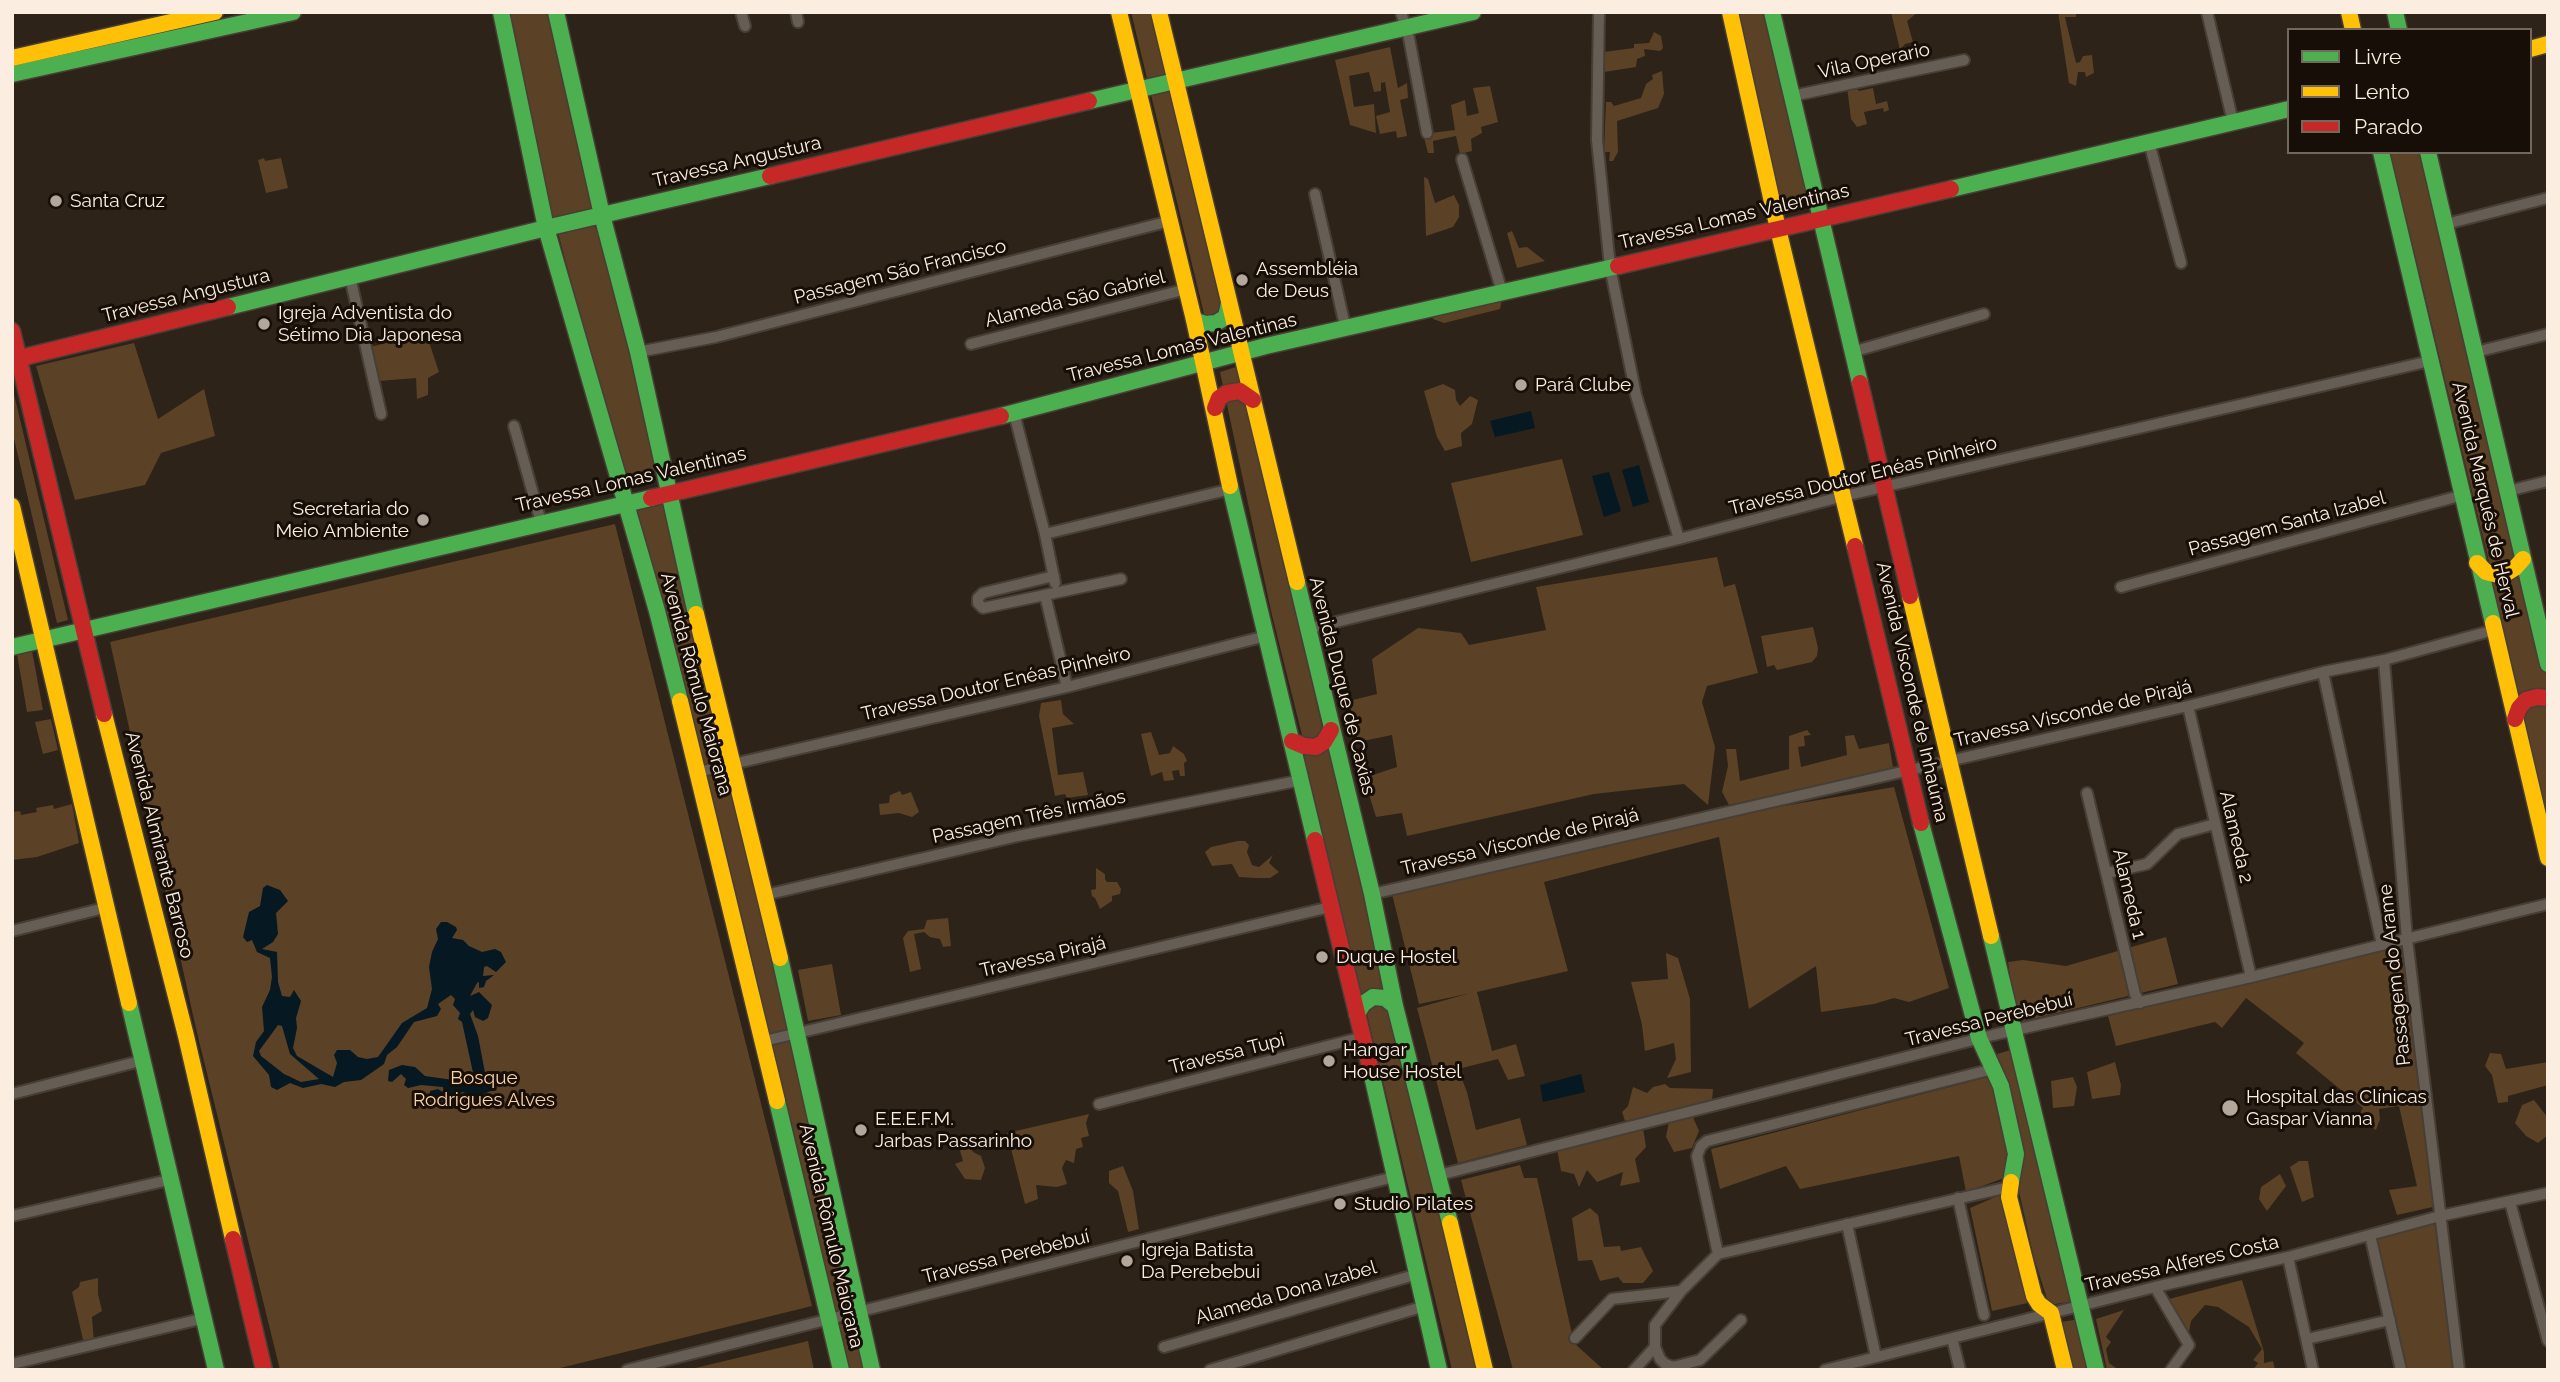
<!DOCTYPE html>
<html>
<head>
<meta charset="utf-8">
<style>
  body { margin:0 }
  #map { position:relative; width:2560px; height:1382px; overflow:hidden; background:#2d2318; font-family:Raleway,sans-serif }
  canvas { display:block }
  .frame { position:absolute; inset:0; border:14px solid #fbeee1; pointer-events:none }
  .legend { position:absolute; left:2287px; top:28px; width:245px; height:126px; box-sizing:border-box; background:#170f07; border:2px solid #72685e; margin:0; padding:9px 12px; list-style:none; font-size:21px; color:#fbeee1 }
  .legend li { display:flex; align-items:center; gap:14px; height:35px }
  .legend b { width:35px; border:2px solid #72685e }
</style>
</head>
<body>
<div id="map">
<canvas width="2560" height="1382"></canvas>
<div class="frame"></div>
<ul class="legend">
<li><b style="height:9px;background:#4caf50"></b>Livre</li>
<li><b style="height:9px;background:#ffc107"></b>Lento</li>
<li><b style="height:9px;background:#c62828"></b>Parado</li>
</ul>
</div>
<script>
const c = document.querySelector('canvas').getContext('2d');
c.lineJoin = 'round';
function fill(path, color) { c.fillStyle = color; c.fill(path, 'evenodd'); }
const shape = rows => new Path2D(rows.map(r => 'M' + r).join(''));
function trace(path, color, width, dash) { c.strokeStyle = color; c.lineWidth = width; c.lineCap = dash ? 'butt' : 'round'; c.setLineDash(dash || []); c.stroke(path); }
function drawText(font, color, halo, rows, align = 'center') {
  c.font = font + ' Raleway,sans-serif'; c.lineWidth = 6; c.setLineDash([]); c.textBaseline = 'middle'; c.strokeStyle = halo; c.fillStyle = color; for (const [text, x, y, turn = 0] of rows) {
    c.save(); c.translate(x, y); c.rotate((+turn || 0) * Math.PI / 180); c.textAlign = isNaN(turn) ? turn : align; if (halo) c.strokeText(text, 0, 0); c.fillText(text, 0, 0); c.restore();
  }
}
fill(shape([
  [509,12,549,12,595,210,550,223],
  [1131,12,1154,12,1222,312,1205,318],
  [1731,12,1769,12,1814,204,1778,211],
  [1891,12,1918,12,1907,21,1913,42,1905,44,1900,50],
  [2058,12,2076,12,2076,17,2065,17,2076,63,2080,62,2083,56,2092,55,2094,73,2086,77,2085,72,2078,72,2076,86,2069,83],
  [1654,32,1661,36,1663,48,1660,51,1644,49,1645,56,1637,59,1636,67,1604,72,1604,52,1634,48,1634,44,1649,43],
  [1390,47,1398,88,1407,83,1408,98,1400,100,1407,136,1397,138,1396,131,1380,134,1376,116,1390,112,1385,82,1381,83,1381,91,1374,92,1369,72,1349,76,1354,107,1374,104,1376,133,1350,125,1335,60],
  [1662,71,1664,94,1658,108,1617,121,1618,152,1613,161,1609,161,1610,152,1604,152,1606,102,1611,102,1614,106,1641,98,1646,84,1653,79,1652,75],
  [1854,85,1859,91,1873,88,1876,104,1887,101,1889,110,1884,112,1883,108,1864,112,1867,124,1857,127,1851,119,1847,87],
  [1490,86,1498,122,1481,127,1482,133,1471,139,1472,151,1460,154,1456,136,1433,141,1434,153,1428,153,1423,134,1455,130,1451,105,1465,100,1467,116,1479,113,1473,88],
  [2390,152,2423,152,2517,553,2514,563,2501,571,2490,566],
  [264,158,265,161,281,158,288,188,266,193,258,160],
  [1424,177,1428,179,1435,203,1454,195,1459,205,1459,217,1453,227,1426,236],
  [597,222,658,471,624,478,558,233],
  [1512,231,1519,248,1527,247,1545,261,1517,268,1507,233],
  [1502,300,1500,309,1444,323,1433,319,1433,314],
  [426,333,439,372,428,378,428,395,417,399,416,378,379,381,370,347],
  [134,343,158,419,204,389,215,436,161,453,145,485,75,500,36,366],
  [1236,367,1272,508,1323,731,1319,741,1303,739,1271,611,1220,372],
  [1443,384,1455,390,1456,400,1460,406,1470,396,1478,400,1472,424,1461,433,1462,446,1445,451,1437,437,1424,391],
  [12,386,68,620,57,623,12,430],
  [1562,459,1583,535,1471,562,1451,483],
  [665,504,729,759,854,1310,832,1315,747,937,633,510],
  [615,524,812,1306,552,1370,280,1370,197,1033,110,642],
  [1717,557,1724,587,1735,584,1758,673,1707,686,1702,702,1715,747,1708,805,1684,784,1594,794,1407,836,1402,813,1376,817,1364,778,1397,767,1392,735,1358,742,1349,701,1377,694,1372,659,1418,628,1461,633,1469,645,1546,630,1536,587],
  [2522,565,2548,681,2548,694,2517,701,2488,576],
  [1813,627,1818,648,1817,656,1812,662,1777,670,1774,665,1767,667,1761,636],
  [32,651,43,710,27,712,17,654],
  [1061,700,1063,714,1074,724,1052,728,1058,775,1083,772,1088,795,1067,798,1065,794,1055,796,1039,716,1041,703],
  [2548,703,2548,833,2519,716,2524,708],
  [51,719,58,750,43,754,35,722],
  [1807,730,1811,735,1804,736,1805,746,1798,747,1801,767,1847,755,1845,736,1854,735,1859,749,1889,743,1893,768,1729,805,1722,792,1728,766,1726,749,1736,749,1740,781,1789,769,1789,736],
  [1151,732,1159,755,1170,753,1173,746,1184,754,1187,761,1184,763,1185,776,1180,776,1179,770,1172,771,1174,780,1164,781,1162,772,1151,776,1141,734],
  [1329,743,1387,995,1359,1003,1301,750],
  [1894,787,1949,988,1909,1002,1894,998,1874,1004,1821,1012,1816,966,1749,1009,1719,837,1544,882,1568,971,1477,992,1492,1051,1516,1044,1525,1076,1508,1080,1498,1059,1458,1069,1467,1092,1476,1130,1520,1118,1527,1145,1458,1163,1417,1008,1467,994,1419,1004,1392,894,1720,817],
  [900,791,902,795,911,792,919,812,912,817,899,813,880,815,879,804,889,803,890,795],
  [72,804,79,843,37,857,12,860,12,812,20,811,21,815,37,812,36,808,53,805,54,809],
  [1238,841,1245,841,1249,845,1247,852,1252,865,1259,867,1273,855,1269,863,1279,872,1270,878,1256,878,1239,877,1232,864,1212,866,1205,852,1211,847],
  [1096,868,1105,874,1105,879,1107,882,1117,882,1121,889,1120,894,1112,896,1112,901,1100,909,1095,898,1092,896,1091,890,1096,889],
  [948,918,951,946,943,947,940,939,930,937,924,932,914,934,921,969,910,972,903,938,908,931,924,929,927,920],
  [2166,937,2178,984,2016,1023,2008,962,2023,960,2066,966],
  [2405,943,2437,1206,2397,1215,2389,1190,2417,1186,2399,1106,2379,1109,2380,1119,2376,1130,2358,1117,2363,1108,2296,1053,2304,1043,2246,998,2222,1028,2215,1022,2116,1046,2108,1016],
  [1666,953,1678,958,1690,999,1691,1072,1667,1078,1676,1059,1674,1043,1645,1051,1642,1025,1631,982,1668,979],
  [832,964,841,1015,808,1021,798,970],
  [1381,1003,1389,1010,1441,1206,1479,1370,1452,1370,1366,1010,1371,1004],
  [2011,1050,2074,1301,2049,1305,2034,1258,2019,1192,1997,1054],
  [2490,1053,2501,1054,2506,1069,2548,1062,2548,1085,2508,1096,2508,1102,2498,1103,2492,1075,2485,1066],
  [2115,1062,2121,1085,2120,1095,2092,1099,2087,1072],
  [1992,1076,2011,1152,2004,1178,1966,1192,1959,1156,1800,1189,1786,1166,1720,1189,1711,1149],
  [2073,1077,2077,1087,2074,1106,2053,1108,2051,1081],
  [1665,1084,1670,1088,1713,1089,1712,1101,1625,1121,1622,1112,1628,1106,1633,1087,1647,1093,1653,1087],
  [2534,1100,2548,1118,2548,1135,2538,1143,2526,1136,2515,1123,2522,1105],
  [1089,1114,1086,1123,1089,1136,1081,1138,1083,1147,1076,1149,1074,1163,1066,1160,1062,1168,1067,1184,1057,1187,1036,1185,1038,1199,1025,1204,1007,1133],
  [1692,1115,1699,1131,1692,1148,1674,1152,1666,1137,1669,1121],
  [1643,1128,1646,1147,1635,1159,1640,1182,1620,1186,1623,1172,1597,1182,1587,1170,1579,1187,1574,1174,1561,1171,1557,1149],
  [969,1142,973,1152,981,1156,985,1168,981,1180,965,1179,955,1164,963,1161,960,1151],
  [2299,1161,2308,1161,2314,1197,2302,1202,2290,1167],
  [1520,1165,1524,1178,1537,1178,1574,1343,1604,1370,1513,1370,1461,1180],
  [1123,1166,1133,1191,1139,1229,1128,1232,1118,1191,1109,1183,1109,1171],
  [2280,1174,2286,1186,2267,1211,2259,1199,2261,1187],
  [2002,1194,2032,1302,1992,1311,1970,1208],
  [1590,1208,1598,1215,1604,1247,1620,1246,1621,1251,1641,1247,1653,1271,1643,1283,1623,1283,1618,1277,1600,1281,1592,1260,1578,1261,1572,1218],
  [2440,1216,2459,1370,2401,1370,2370,1235],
  [98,1278,98,1294,102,1311,92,1317,94,1342,84,1344,72,1292,79,1287,80,1282],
  [2242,1280,2264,1352,2264,1363,2273,1361,2275,1370,2253,1370,2258,1363,2253,1360,2262,1349,2249,1327,2218,1307,2205,1305,2191,1321,2189,1332,2169,1299],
  [2124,1310,2106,1337,2111,1342,2106,1349,2109,1363,2119,1370,2107,1370,2096,1319],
  [2080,1319,2092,1370,2072,1370,2061,1322],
  [855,1321,867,1370,846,1370,835,1325],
  [808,1341,814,1370,687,1370]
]), '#5b4126');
fill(shape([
  [1531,411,1535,428,1495,437,1490,421],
  [1639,465,1649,502,1633,507,1622,470],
  [1609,472,1621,511,1604,517,1592,476],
  [267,885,280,890,288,901,276,913,278,934,273,942,262,949,277,952,278,982,282,996,290,997,294,990,301,1001,296,1018,297,1028,293,1048,297,1056,333,1077,337,1063,334,1055,337,1050,350,1050,358,1057,367,1059,378,1057,402,1023,427,1008,432,989,429,967,432,952,438,939,436,929,441,922,447,922,456,927,457,930,452,938,463,940,469,946,482,952,495,949,501,952,506,962,496,972,487,966,484,967,483,976,494,975,486,981,484,987,479,988,479,982,477,983,470,996,479,992,492,1005,488,1018,483,1021,475,1017,473,1010,470,1014,478,1036,486,1078,494,1088,491,1091,475,1097,463,1092,436,1100,430,1095,430,1091,438,1089,444,1093,443,1087,421,1085,408,1088,404,1085,406,1079,401,1074,392,1082,388,1081,389,1070,402,1065,415,1067,425,1076,467,1082,474,1077,462,1022,458,1019,460,1013,453,1005,455,999,451,995,438,1004,441,1009,437,1016,414,1022,397,1047,387,1055,384,1064,361,1080,344,1082,335,1087,321,1084,303,1088,290,1083,277,1090,271,1087,269,1075,253,1056,256,1042,264,1031,262,1007,270,990,272,977,270,958,257,952,252,940,247,942,243,937,249,912,260,906,263,888],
  [278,1025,282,1026,290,1054,319,1079,301,1082,284,1074,261,1056,259,1051],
  [1581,1074,1585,1092,1543,1102,1540,1085]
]), '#061822');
const street = shape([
  [741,12,745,26],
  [796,12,798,22],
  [1401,12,1409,38,1427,133],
  [1599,12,1597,140,1610,267,1636,395,1679,539],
  [2207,12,2233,122],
  [1792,96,1964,60],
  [2149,142,2181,263],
  [1462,159,1502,292],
  [1315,194,1346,330],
  [2446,224,2548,198],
  [350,277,381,414],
  [971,344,1187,289],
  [638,352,716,337,1170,221],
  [1852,352,1984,314],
  [2476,352,2548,334],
  [1014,413,1045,534,1055,583],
  [514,426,541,522],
  [2508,491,2548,481],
  [1045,534,1231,489],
  [1054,576,983,593,978,598,978,603,983,608,1121,579],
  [2121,587,2463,495],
  [1045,595,1067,687],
  [1307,629,1679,539,1844,496,2430,361],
  [2384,660,2407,939,2459,1370],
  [2323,672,2382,945],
  [2188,706,2251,977],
  [698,772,1067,687,1266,636],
  [2087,793,2135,994,2140,1003],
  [2107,873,2147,864,2178,834,2215,824],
  [1372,894,2188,706,2323,672,2384,660,2494,630],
  [765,895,1018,836,1302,780],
  [12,931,108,907],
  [764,1041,1330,907],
  [1993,1069,1707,1141,1701,1146,1697,1156,1718,1254,2009,1187],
  [12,1094,144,1060],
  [1099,1104,1363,1037],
  [1439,1175,1993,1035,2251,977,2548,904],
  [1958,1198,1984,1315],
  [2510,1202,2548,1341],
  [12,1216,173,1179],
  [1847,1224,1876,1357],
  [2370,1235,2401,1370],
  [2288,1257,2313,1370],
  [2155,1287,2189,1345,2171,1370],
  [1681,1291,1655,1325,1655,1347,1660,1359,1665,1364,1673,1367,1700,1360,1741,1320],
  [1575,1338,1612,1299,1681,1291,1718,1254],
  [1952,1338,1960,1370],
  [2307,1339,2390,1320],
  [1164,1347,1418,1274],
  [12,1364,205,1318],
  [627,1370,1394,1177],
  [1210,1370,1425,1306],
  [1634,1370,1655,1347],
  [1825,1370,2155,1287,2288,1257,2440,1216,2548,1193]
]);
const fast = shape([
  [501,12,546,228,657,611,680,701],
  [556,12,602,215,638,352,696,614],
  [1772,12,1860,383],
  [2395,12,2399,30],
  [12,74,293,12],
  [1089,101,1473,12],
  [2381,152,2493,623],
  [2428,152,2548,664],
  [1951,189,2289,109],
  [228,307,546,228,770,176],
  [1194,320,1205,324,1216,323,1226,317,1229,303],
  [1001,416,1266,346,1618,266],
  [1230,486,1315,840],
  [1297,582,1372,894,1395,1006,1450,1223],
  [12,647,651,498],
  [1921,823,1979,1038,2001,1086,2016,1154,2011,1182],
  [1991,936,2096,1370],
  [780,958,872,1370],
  [129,1003,216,1370],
  [1357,1014,1363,1004,1373,997,1385,998,1395,1006],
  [1370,1067,1439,1370],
  [777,1101,841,1370]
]);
const slow = shape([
  [1119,12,1194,320,1230,486],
  [1159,12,1297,582],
  [1730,12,1778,229,1855,546],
  [2349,12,2353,30],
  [2530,49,2548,44],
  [12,58,215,12],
  [12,506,129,1003],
  [2477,563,2486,572,2502,576,2515,568,2523,559],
  [1910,596,1991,936],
  [696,614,780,958],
  [2493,623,2548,858],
  [680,701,777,1101],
  [104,714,186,1036,233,1239],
  [2011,1182,2009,1197,2034,1296,2039,1304,2051,1313,2065,1370],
  [1450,1223,1485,1370]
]);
const jam = shape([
  [770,176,1089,101],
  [1618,266,1951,189],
  [12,331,104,714],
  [12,360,228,307],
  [1860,383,1910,596],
  [1215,408,1219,398,1227,393,1240,391,1253,400],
  [651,498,1001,416],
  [1855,546,1921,823],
  [2515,719,2519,708,2526,700,2537,697,2548,698],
  [1292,741,1304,746,1316,747,1324,742,1331,730],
  [1315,840,1370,1067],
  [233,1239,264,1370]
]);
trace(street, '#473e36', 14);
trace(fast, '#473e36', 19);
trace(slow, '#473e36', 19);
trace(jam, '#473e36', 19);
trace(street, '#665e55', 10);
trace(fast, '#4caf50', 16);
trace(slow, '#ffc107', 16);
trace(jam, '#c62828', 16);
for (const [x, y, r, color] of [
  [56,201,7,"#b3a79b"],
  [1242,280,7,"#b3a79b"],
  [264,324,7,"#b3a79b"],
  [1521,385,7,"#b3a79b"],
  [423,520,7,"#b3a79b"],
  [1322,957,7,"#b3a79b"],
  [1329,1061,7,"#b3a79b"],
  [2230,1108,9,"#b3a79b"],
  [861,1130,7,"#b3a79b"],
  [1340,1204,7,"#b3a79b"],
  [1127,1261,7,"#b3a79b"]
]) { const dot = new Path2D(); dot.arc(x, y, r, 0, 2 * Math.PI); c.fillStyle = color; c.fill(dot); trace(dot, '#170f07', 2.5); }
drawText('19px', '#fbeee1', '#170f07', [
  ["Vila Operario",1874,61,-12],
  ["Travessa Angustura",737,162,-13],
  ["Travessa Lomas Valentinas",1734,217,-13],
  ["Passagem São Francisco",900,272,-14],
  ["Travessa Angustura",186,296,-14],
  ["Alameda São Gabriel",1075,299,-14],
  ["Travessa Lomas Valentinas",1182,348,-14],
  ["Travessa Doutor Enéas Pinheiro",1863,476,-14],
  ["Travessa Lomas Valentinas",631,480,-13],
  ["Avenida Marquês de Herval",2485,500,77],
  ["Passagem Santa Izabel",2287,524,-15],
  ["Avenida Rômulo Maiorana",696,684,75],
  ["Travessa Doutor Enéas Pinheiro",996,684,-13],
  ["Avenida Duque de Caxias",1342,686,76],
  ["Avenida Visconde de Inhaúma",1912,692,77],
  ["Travessa Visconde de Pirajá",2073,714,-13],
  ["Passagem Três Irmãos",1029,817,-12],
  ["Alameda 2",2236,837,77],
  ["Travessa Visconde de Pirajá",1520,842,-13],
  ["Avenida Almirante Barroso",159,845,76],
  ["Alameda 1",2129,894,77],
  ["Travessa Pirajá",1043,957,-13],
  ["Passagem do Arame",2395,975,-96],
  ["Travessa Perebebuí",1989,1020,-14],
  ["Travessa Tupi",1227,1054,-14],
  ["Avenida Rômulo Maiorana",831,1236,77],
  ["Travessa Perebebuí",1006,1257,-14],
  ["Travessa Alferes Costa",2182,1264,-13],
  ["Alameda Dona Izabel",1286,1293,-16]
]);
drawText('19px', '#fbeee1', '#170f07', [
  ["Santa Cruz",70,201],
  ["Assembléia",1256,269],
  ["de Deus",1256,291],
  ["Igreja Adventista do",278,313],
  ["Sétimo Dia Japonesa",278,335],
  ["Pará Clube",1535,385],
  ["Secretaria do",409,509,"right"],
  ["Meio Ambiente",409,531,"right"],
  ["Duque Hostel",1336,957],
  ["Hangar",1343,1050],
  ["House Hostel",1343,1072],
  ["Hospital das Clínicas",2246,1097],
  ["Gaspar Vianna",2246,1119],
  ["E.E.E.F.M.",875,1119],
  ["Jarbas Passarinho",875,1141],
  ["Studio Pilates",1354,1204],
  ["Igreja Batista",1141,1250],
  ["Da Perebebui",1141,1272]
], 'left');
drawText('19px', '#fcd2a5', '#170f07', [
  ["Bosque",484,1078],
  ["Rodrigues Alves",484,1100]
]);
</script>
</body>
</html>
